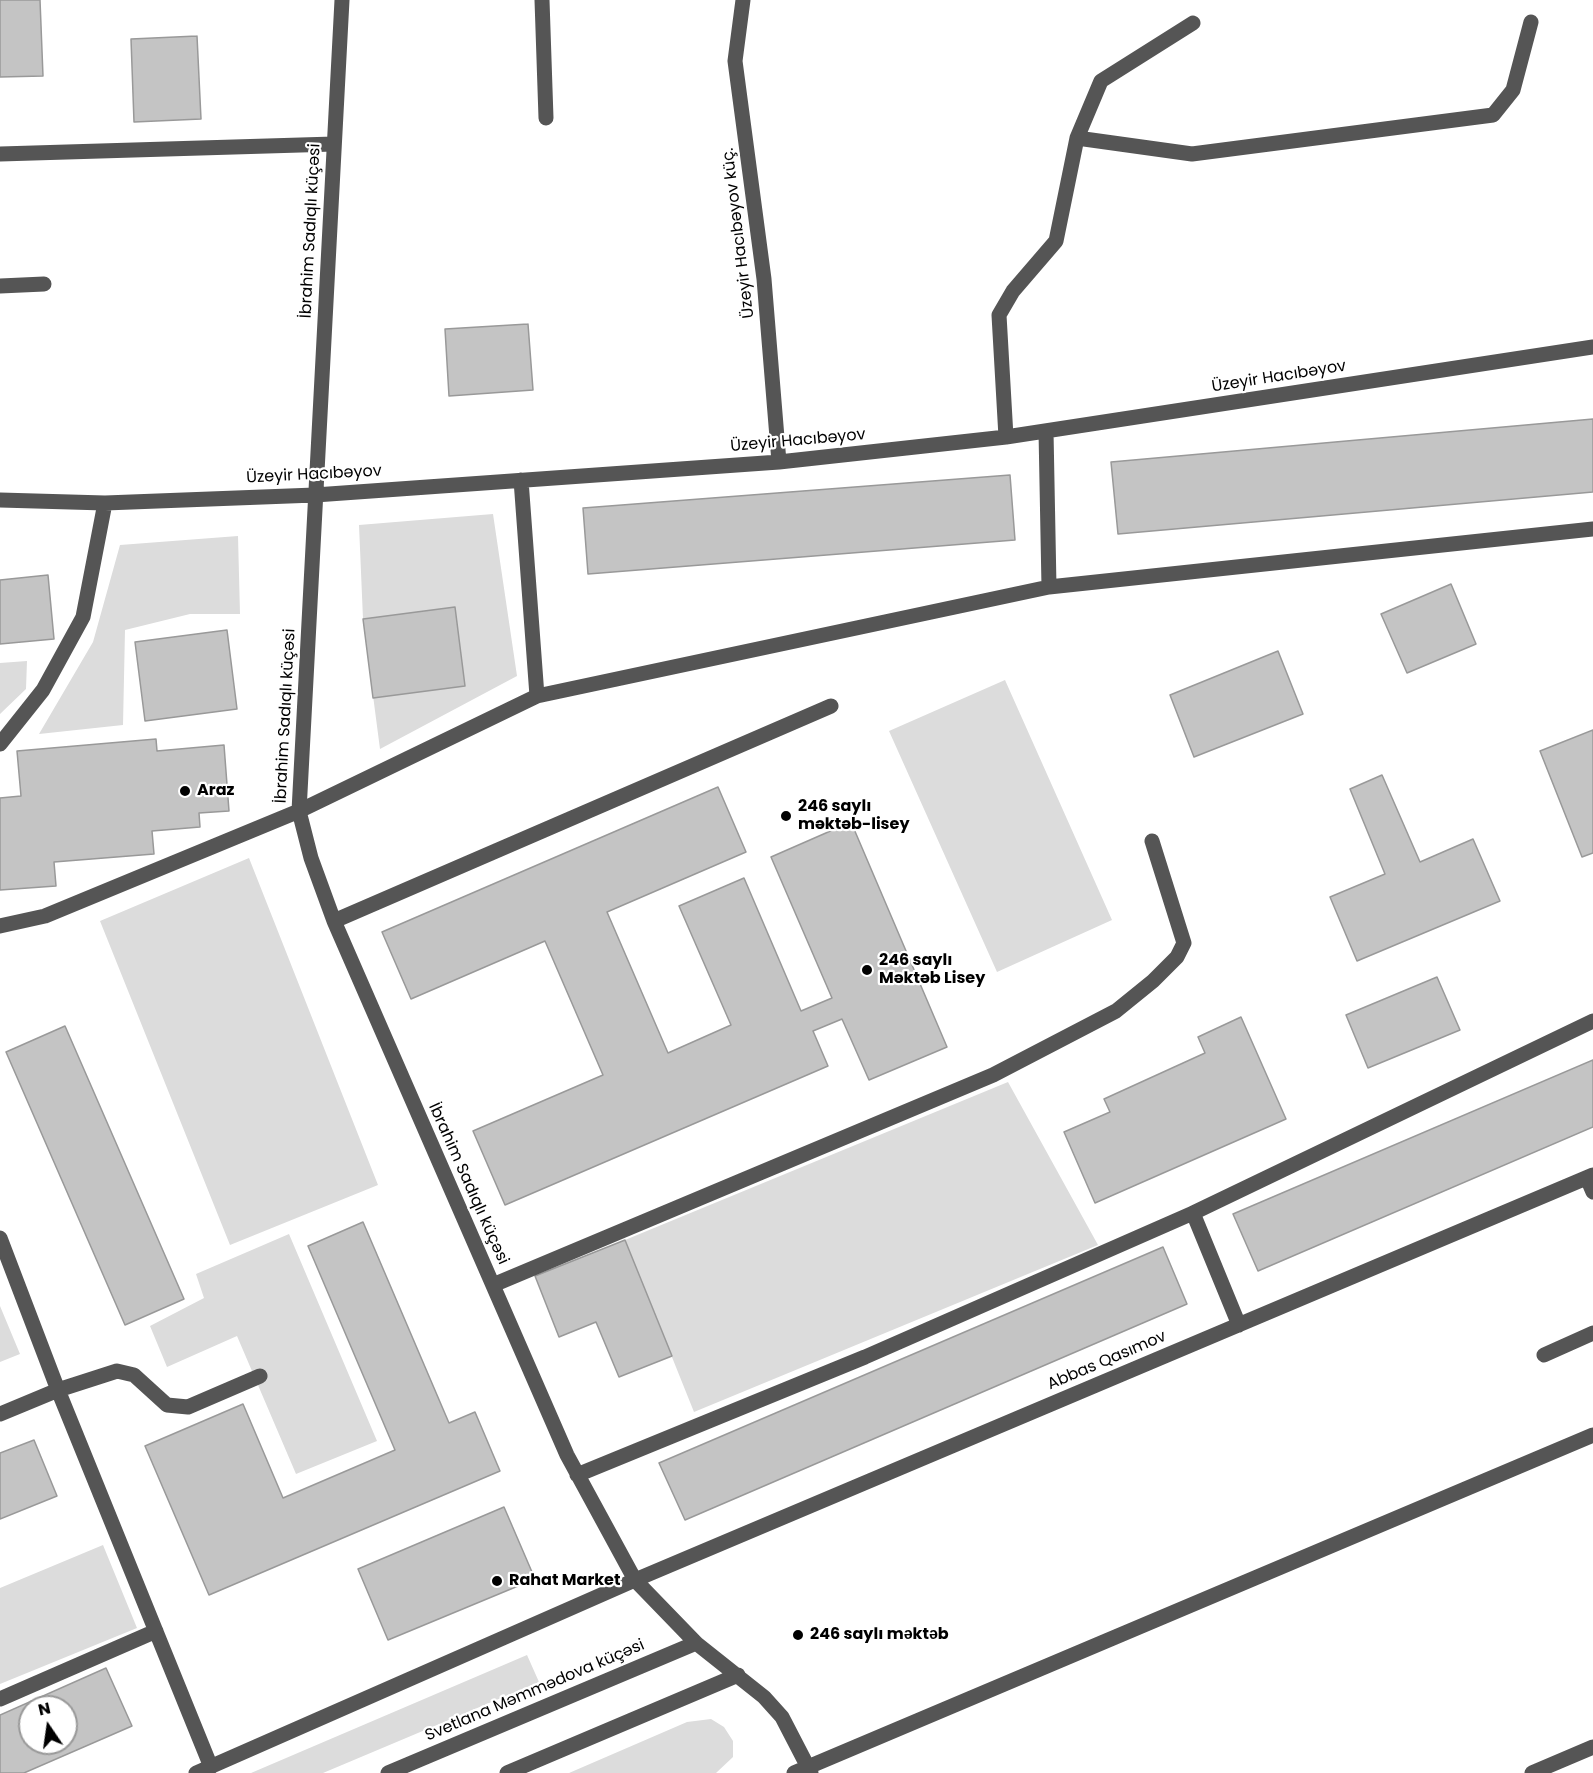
<!DOCTYPE html>
<html>
<head>
<meta charset="utf-8">
<style>
  body { margin:0 }
  #map { position:relative; width:1593px; height:1773px; overflow:hidden; background:#fff; font-family:Poppins,sans-serif }
  canvas { display:block }
  .north { position:absolute; left:18px; top:1695px; width:60px; height:60px; box-sizing:border-box; background:#fff; border:2px solid #999; border-radius:50%; rotate:347deg; font-size:16px; font-weight:700; line-height:24px; text-align:center; color:#000 }
  .north::after { content:''; display:block; margin:auto; width:21px; height:27px; background:#000; clip-path:polygon(50% 0,100% 100%,50% 72%,0 100%) }
</style>
</head>
<body>
<div id="map">
<canvas width="1593" height="1773"></canvas>
<div class="north">N</div>
</div>
<script>
const c = document.querySelector('canvas').getContext('2d');
c.lineJoin = 'round';
function fill(path, color) { c.fillStyle = color; c.fill(path, 'evenodd'); }
const shape = rows => new Path2D(rows.map(r => 'M' + r).join(''));
function trace(path, color, width, dash) { c.strokeStyle = color; c.lineWidth = width; c.lineCap = dash ? 'butt' : 'round'; c.setLineDash(dash || []); c.stroke(path); }
function drawText(font, color, halo, rows, align = 'center') {
  c.font = font + ' Poppins,sans-serif'; c.lineWidth = 4.5; c.setLineDash([]); c.textBaseline = 'middle'; c.strokeStyle = halo; c.fillStyle = color; for (const [text, x, y, turn = 0] of rows) {
    c.save(); c.translate(x, y); c.rotate((+turn || 0) * Math.PI / 180); c.textAlign = isNaN(turn) ? turn : align; if (halo) c.strokeText(text, 0, 0); c.fillText(text, 0, 0); c.restore();
  }
}
fill(shape([
  [493,514,517,676,380,749,363,619,359,525],
  [238,536,240,614,190,614,125,630,123,725,39,734,93,642,120,545],
  [27,661,26,689,0,714,0,663],
  [1005,680,1112,920,997,972,889,731],
  [249,858,378,1185,230,1245,100,921],
  [1008,1082,1098,1245,694,1412,625,1240],
  [289,1234,377,1441,296,1474,237,1336,167,1367,150,1326,204,1298,196,1274],
  [0,1306,20,1354,0,1362],
  [103,1545,137,1628,0,1684,0,1588],
  [527,1655,539,1682,323,1773,251,1773],
  [711,1719,724,1727,733,1741,733,1757,716,1773,569,1773,687,1722]
]), '#dcdcdc');
const building = shape([
  [0,0,40,0,43,76,0,77,0,0],
  [197,36,201,119,134,122,131,39,197,36],
  [528,324,533,390,449,396,445,329,528,324],
  [1593,419,1593,492,1118,534,1111,462,1593,419],
  [1010,475,1015,540,588,574,583,508,1010,475],
  [48,575,54,639,0,644,0,580,48,575],
  [1451,584,1476,644,1407,673,1381,614,1451,584],
  [455,607,465,686,373,698,363,619,455,607],
  [227,630,237,709,145,721,135,642,227,630],
  [1278,651,1303,714,1194,757,1170,695,1278,651],
  [1593,730,1593,853,1582,857,1540,751,1593,730],
  [156,739,157,751,224,745,229,811,199,813,200,827,152,831,154,854,54,862,56,886,0,890,0,798,21,796,17,751,156,739],
  [1382,775,1420,862,1473,839,1500,901,1357,961,1330,897,1385,874,1350,789,1382,775],
  [718,787,746,852,607,912,668,1053,731,1025,679,906,744,878,801,1011,832,998,771,857,851,822,947,1047,869,1080,842,1019,813,1031,828,1066,505,1205,473,1131,603,1075,545,941,411,999,382,932,718,787],
  [1437,977,1460,1030,1368,1068,1346,1015,1437,977],
  [1241,1017,1286,1119,1095,1203,1064,1132,1110,1112,1104,1099,1205,1053,1198,1037,1241,1017],
  [65,1026,184,1299,125,1325,6,1052,65,1026],
  [1593,1060,1593,1127,1258,1271,1233,1214,1593,1060],
  [363,1222,449,1423,475,1412,500,1471,209,1595,145,1446,243,1404,283,1498,395,1450,308,1246,363,1222],
  [625,1240,672,1356,619,1377,596,1322,559,1337,535,1276,625,1240],
  [1163,1247,1187,1304,685,1520,659,1463,1163,1247],
  [34,1440,57,1496,0,1519,0,1453,34,1440],
  [504,1507,535,1579,388,1640,358,1569,504,1507],
  [106,1668,132,1726,24,1773,0,1773,0,1715,106,1668],
  [30,1707,66,1707,66,1743,30,1743,30,1707]
]);
fill(building, '#c4c4c4');
trace(building, '#999', 1.5);
trace(shape([
  [342,0,299,811,311,858,334,921,567,1455,635,1580,696,1643,764,1697,782,1717,811,1773],
  [542,0,546,118],
  [743,0,735,61,764,279,779,462],
  [1077,138,1192,154,1493,115,1513,90,1531,22],
  [0,154,334,144],
  [0,286,44,284],
  [1046,431,1049,587],
  [1006,437,999,315,1013,291,1056,241,1077,138,1101,81,1193,23],
  [521,480,537,696],
  [0,500,105,503,315,495,779,462,1006,437,1593,347],
  [0,744,43,690,83,617,105,503],
  [334,921,831,706],
  [0,926,45,916,299,811,537,696,1049,587,1593,529],
  [1587,1178,1593,1192],
  [1193,1213,1239,1325],
  [0,1238,58,1390,211,1767],
  [493,1285,993,1075,1116,1011,1153,981,1177,957,1184,943,1152,841],
  [1544,1355,1593,1333],
  [0,1414,58,1390,117,1371,134,1375,167,1405,188,1407,260,1376],
  [577,1475,865,1357,1193,1213,1593,1021],
  [0,1699,156,1631],
  [196,1773,635,1580,1593,1175],
  [388,1773,696,1643],
  [507,1773,738,1675],
  [794,1773,1593,1435],
  [1532,1773,1593,1747]
]), '#555', 15);
for (const [x, y, r, color] of [
  [185,791,6,"#000"],
  [786,816,6,"#000"],
  [867,970,6,"#000"],
  [497,1581,6,"#000"],
  [798,1635,6,"#000"]
]) { const dot = new Path2D(); dot.arc(x, y, r, 0, 2 * Math.PI); c.fillStyle = color; c.fill(dot); trace(dot, '#fff', 2); }
drawText('16px', '#000', '#fff', [
  ["İbrahim Sadıqlı küçəsi",311,231,-87],
  ["Üzeyir Hacıbəyov küç.",739,233,-97],
  ["Üzeyir Hacıbəyov",1279,377,-9],
  ["Üzeyir Hacıbəyov",798,441,-5],
  ["Üzeyir Hacıbəyov",314,475,-3],
  ["İbrahim Sadıqlı küçəsi",286,716,-87],
  ["İbrahim Sadıqlı küçəsi",468,1184,66],
  ["Abbas Qasımov",1107,1361,-23],
  ["Svetlana Məmmədova küçəsi",535,1691,-23]
]);
drawText('bold 16px', '#000', '#fff', [
  ["Araz",197,791],
  ["246 saylı",798,807],
  ["məktəb-lisey",798,825],
  ["246 saylı",879,961],
  ["Məktəb Lisey",879,979],
  ["Rahat Market",509,1581],
  ["246 saylı mәktәb",810,1635]
], 'left');
</script>
</body>
</html>
